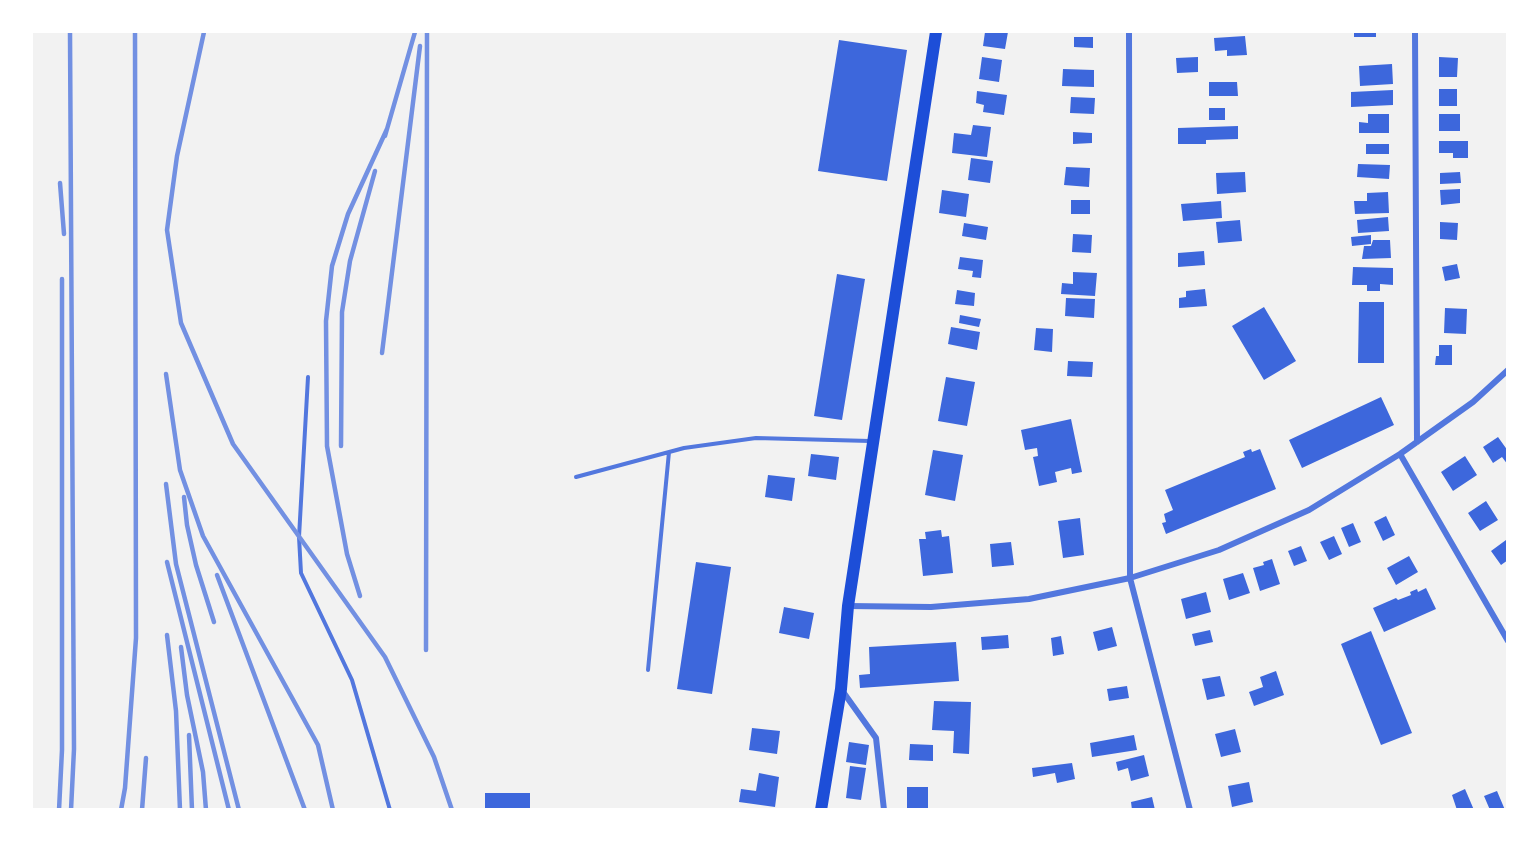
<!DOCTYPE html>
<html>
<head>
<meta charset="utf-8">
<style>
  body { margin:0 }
  #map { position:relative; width:1539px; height:841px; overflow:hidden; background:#f2f2f2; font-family:Arial,sans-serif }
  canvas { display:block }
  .frame { position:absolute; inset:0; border:33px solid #fff; pointer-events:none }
</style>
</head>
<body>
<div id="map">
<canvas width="1539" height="841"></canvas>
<div class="frame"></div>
</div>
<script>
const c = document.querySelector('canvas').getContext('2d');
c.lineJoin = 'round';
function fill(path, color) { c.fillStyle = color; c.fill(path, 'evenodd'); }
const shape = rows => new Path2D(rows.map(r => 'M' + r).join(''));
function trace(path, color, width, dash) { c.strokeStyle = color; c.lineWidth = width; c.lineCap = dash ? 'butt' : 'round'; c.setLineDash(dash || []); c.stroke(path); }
fill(shape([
  [985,32,1008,32,1005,49,983,46],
  [1354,32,1376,32,1376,37,1354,37],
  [1245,36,1247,55,1227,56,1227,50,1215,51,1214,38],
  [1074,37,1093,37,1093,48,1074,47],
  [839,40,907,50,887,181,818,171],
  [982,57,1002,60,999,82,979,79],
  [1198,57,1198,72,1177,73,1176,58],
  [1439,57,1458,58,1457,77,1439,77],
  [1392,64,1393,84,1360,86,1359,66],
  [1063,69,1094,70,1094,87,1062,86],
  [1209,82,1237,82,1238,96,1209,96],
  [1439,89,1457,89,1457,106,1439,106],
  [1393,90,1393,105,1351,107,1351,92],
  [977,91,1007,95,1004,115,983,112,984,105,976,103],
  [1071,97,1095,98,1094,114,1070,113],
  [1209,108,1225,108,1225,120,1209,120],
  [1368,114,1389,114,1389,133,1359,133,1359,122,1368,123],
  [1439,114,1460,114,1460,131,1439,131],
  [973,125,991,127,987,157,952,153,954,133,971,135],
  [1238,126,1238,139,1206,140,1206,144,1178,144,1178,128],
  [1073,132,1092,133,1092,143,1073,144],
  [1439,141,1468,141,1468,158,1453,158,1453,153,1439,153],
  [1366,144,1389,144,1389,154,1366,154],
  [971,158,993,161,990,183,968,180],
  [1358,164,1390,165,1389,179,1357,177],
  [1066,167,1090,168,1089,187,1064,185],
  [1245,172,1246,192,1217,194,1216,173],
  [1460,172,1461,183,1440,184,1440,173],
  [1460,189,1460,203,1441,205,1440,190],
  [942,190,969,194,966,217,939,213],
  [1388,192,1389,213,1355,214,1354,201,1367,201,1367,193],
  [1071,200,1090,200,1090,214,1071,214],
  [1221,201,1222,218,1183,221,1181,204],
  [1388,217,1389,231,1358,233,1357,220],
  [1240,220,1242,241,1218,243,1216,222],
  [1440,222,1458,223,1457,240,1440,239],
  [964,223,988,227,986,240,962,236],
  [1073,234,1092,235,1091,253,1072,252],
  [1371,235,1371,244,1352,246,1351,237],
  [1373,240,1390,240,1391,258,1362,259,1364,246,1371,246],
  [1204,251,1205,265,1178,267,1178,253],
  [960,257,983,260,981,278,972,277,973,271,958,269],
  [1457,264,1460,278,1445,281,1442,267],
  [1353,267,1393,268,1393,285,1380,284,1380,291,1367,291,1367,285,1352,285],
  [1073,272,1097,273,1095,296,1061,294,1062,283,1073,284],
  [837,274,865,279,842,420,814,416],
  [1205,289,1207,306,1179,308,1179,298,1186,297,1186,291],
  [957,290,975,293,974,306,955,304],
  [1066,298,1095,299,1094,318,1065,316],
  [1359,302,1384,302,1384,363,1358,363],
  [1264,307,1296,361,1264,380,1232,326],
  [1445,308,1467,309,1466,334,1444,333],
  [960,315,981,319,979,327,959,323],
  [951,327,980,332,977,350,948,344],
  [1036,328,1053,329,1052,352,1034,350],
  [1439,345,1452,345,1452,365,1435,365,1436,356,1439,356],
  [1068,361,1093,362,1092,377,1067,376],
  [946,377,975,382,967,426,938,421],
  [1381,397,1394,425,1302,468,1289,440],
  [1071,419,1082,472,1072,474,1071,468,1055,472,1057,482,1039,486,1033,457,1038,456,1037,448,1025,450,1021,430],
  [1498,437,1508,451,1508,465,1502,457,1493,463,1483,447],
  [1251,449,1252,452,1260,449,1276,489,1166,534,1162,523,1166,522,1164,514,1173,510,1165,490,1245,457,1243,452],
  [933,450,963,455,955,501,925,495],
  [811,454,839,457,836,480,808,476],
  [1465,456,1477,475,1453,491,1441,472],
  [768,475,795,478,792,501,765,497],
  [1486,501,1498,520,1480,531,1468,513],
  [1386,516,1395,535,1383,541,1374,522],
  [1080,518,1084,555,1063,558,1058,521],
  [1353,523,1361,542,1349,547,1341,528],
  [941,530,942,537,949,536,953,573,923,576,919,539,926,539,925,532],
  [1334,536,1342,554,1329,560,1320,542],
  [1506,540,1508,560,1501,565,1491,551],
  [1011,542,1014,565,992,567,990,544],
  [1301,546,1307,561,1294,566,1288,551],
  [1409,556,1418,572,1396,585,1387,568],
  [1272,559,1280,584,1260,591,1253,568,1264,565,1263,562],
  [696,562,731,567,712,694,677,689],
  [1243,573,1250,593,1229,600,1223,579],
  [1426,588,1436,609,1384,632,1373,608,1396,598,1398,600,1411,595,1410,592,1417,589,1418,592],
  [1206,592,1211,612,1186,619,1181,599],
  [784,607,814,613,809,639,779,633],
  [1112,627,1117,646,1098,651,1093,632],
  [1210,630,1213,642,1195,646,1192,634],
  [1371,631,1412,733,1381,745,1341,644],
  [1008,635,1009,648,982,650,981,637],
  [1061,636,1064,654,1053,656,1051,638],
  [956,642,959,681,860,688,859,675,870,674,869,647],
  [1276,671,1284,695,1254,706,1249,692,1263,687,1260,677],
  [1220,676,1225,696,1207,700,1202,679],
  [1127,686,1129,698,1109,701,1107,689],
  [934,701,971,702,969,754,953,753,954,731,932,730],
  [752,728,780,731,777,754,749,750],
  [1235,729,1241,752,1221,757,1215,734],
  [1134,735,1137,750,1092,757,1090,743],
  [849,742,869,745,866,765,846,762],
  [910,744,933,745,933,761,909,760],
  [1144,755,1149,776,1131,781,1128,768,1118,771,1116,762],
  [1072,763,1075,779,1057,783,1055,773,1033,777,1032,768],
  [850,766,866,768,861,800,846,798],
  [759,773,779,777,775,807,739,802,741,789,756,791],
  [1249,782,1253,802,1232,807,1228,786],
  [907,787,928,787,928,808,907,808],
  [1465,789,1474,810,1457,810,1452,795],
  [1497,791,1505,810,1490,810,1484,796],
  [485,793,530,793,530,810,485,810],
  [1152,797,1155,810,1132,810,1131,802]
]), '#3d67dc');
trace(shape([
  [308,377,299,537,301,573,352,680,390,810],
  [576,477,684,448,756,438,870,441],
  [648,670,669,452]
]), '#5277de', 4);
trace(shape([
  [1129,32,1130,578,1190,810],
  [1415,32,1417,442],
  [1400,454,1508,641],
  [848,606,931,607,1029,599,1130,578,1219,550,1309,510,1400,454,1473,402,1508,370],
  [841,689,876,738,884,810]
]), '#5277de', 6);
trace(shape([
  [821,810,841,689,848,606,936,32]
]), '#1d4ed8', 12);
trace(shape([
  [70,32,74,749,71,810],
  [204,32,177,156,167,230,181,323,233,444,385,657,434,757,452,810],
  [385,136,415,32],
  [60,183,64,234],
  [382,353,420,46],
  [166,374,180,470,203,536,318,745,333,810],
  [341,446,342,312,350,261,375,171],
  [166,484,176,564,239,810],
  [184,497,187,525,196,565,214,622],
  [167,562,229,810],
  [217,575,305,810],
  [360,596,347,554,327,446,326,321,332,266,348,214,387,129],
  [167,635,176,711,180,810],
  [181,647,187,695,203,772,206,810],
  [426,650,427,32],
  [189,735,192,810],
  [59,810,62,750,62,279],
  [121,810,125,788,136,638,135,32],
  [142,810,146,758]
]), '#7290e2', 4.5);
</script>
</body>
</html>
